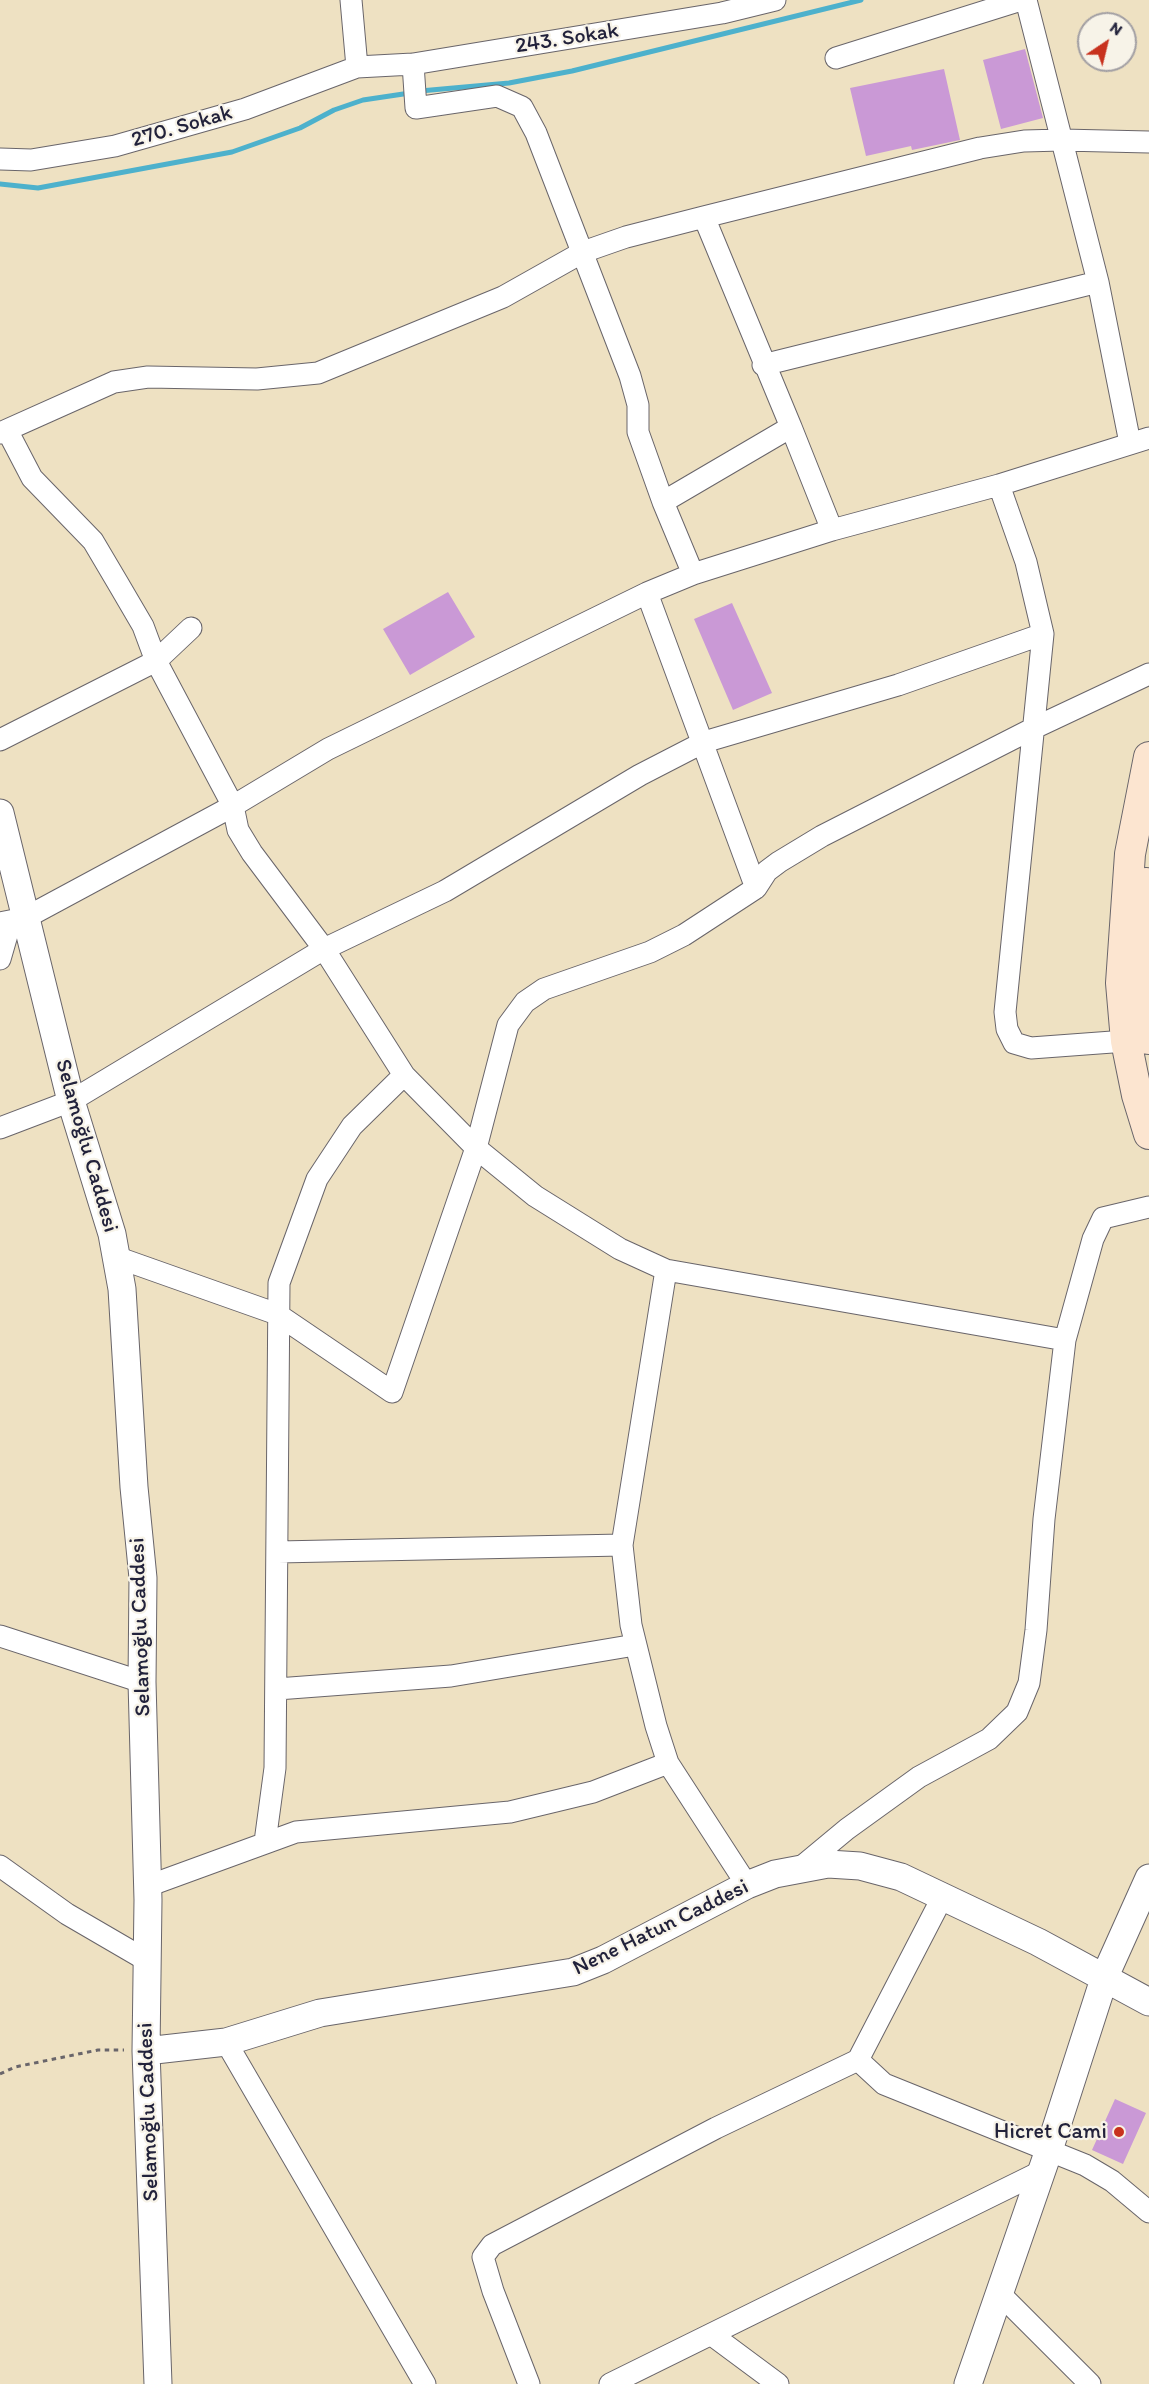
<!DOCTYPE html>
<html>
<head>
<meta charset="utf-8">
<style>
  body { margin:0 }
  #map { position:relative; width:1149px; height:2384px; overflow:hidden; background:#eee1c2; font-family:Itim,sans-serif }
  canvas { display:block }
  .north { position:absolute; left:1077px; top:12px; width:60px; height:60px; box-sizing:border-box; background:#f7f3e8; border:2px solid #a29fa3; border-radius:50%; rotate:35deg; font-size:16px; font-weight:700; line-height:24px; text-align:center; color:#22223b }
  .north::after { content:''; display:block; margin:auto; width:21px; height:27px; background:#c8321e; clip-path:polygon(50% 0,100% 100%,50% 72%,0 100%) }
</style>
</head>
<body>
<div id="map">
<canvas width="1149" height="2384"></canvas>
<div class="north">N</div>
</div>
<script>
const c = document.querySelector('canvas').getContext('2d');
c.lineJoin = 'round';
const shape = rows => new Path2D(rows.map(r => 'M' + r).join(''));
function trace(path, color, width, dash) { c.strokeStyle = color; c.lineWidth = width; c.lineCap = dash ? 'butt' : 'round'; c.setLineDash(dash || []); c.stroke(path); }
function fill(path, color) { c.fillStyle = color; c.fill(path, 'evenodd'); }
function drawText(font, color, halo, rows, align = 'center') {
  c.font = font + ' Itim,sans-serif'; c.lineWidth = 4.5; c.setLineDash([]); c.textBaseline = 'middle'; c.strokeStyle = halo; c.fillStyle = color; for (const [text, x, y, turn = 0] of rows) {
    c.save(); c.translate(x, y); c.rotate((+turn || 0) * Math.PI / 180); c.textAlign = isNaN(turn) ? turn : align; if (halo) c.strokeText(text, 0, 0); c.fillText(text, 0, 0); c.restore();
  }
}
trace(shape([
  [420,91,509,83,572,71,861,0],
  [0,184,38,188,232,152,300,128,334,110,363,100,410,93]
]), '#4db1cc', 5);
fill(shape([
  [1025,49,1043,118,1001,129,983,60],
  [944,69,960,140,912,150,911,146,866,156,850,88],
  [448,592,475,637,410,675,383,629],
  [732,603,772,693,733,710,694,619],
  [1115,2099,1146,2113,1123,2164,1092,2150]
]), '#ca99d6');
const minor = shape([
  [351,0,357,67],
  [1026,0,1098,282,1130,443],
  [836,58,1021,0],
  [413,64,416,108,497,96,522,107,536,133,630,376,638,405,638,432,663,502,693,574],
  [0,159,31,160,115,146,245,109,357,67,413,64,722,13,775,0],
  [763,365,1098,282],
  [791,427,832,530],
  [7,430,32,478,93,541,119,585,143,626,156,661,233,806,238,830,252,853,324,949,404,1075,476,1148,535,1196,620,1249,666,1270,1065,1340],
  [0,433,114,382,148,377,257,379,318,373,503,297,583,252,626,237,704,217,980,148,1024,141,1062,140,1149,142],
  [999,485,1026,562,1043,634,1005,1012,1007,1029,1014,1043,1031,1048,1126,1041],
  [663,502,791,427,704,217],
  [0,740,156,661,191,628],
  [756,888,767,871,779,862,822,836,1032,729,1149,674],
  [0,923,25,918,233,806,328,749,647,593,693,574,832,530,999,485,1149,438],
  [0,959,11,921],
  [0,1128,71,1101,324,949,445,891,640,775,704,742,898,685,1043,634],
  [116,1257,277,1314,392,1392,476,1148,508,1025,525,1002,544,989,650,952,684,935,756,888,647,593],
  [666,1270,622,1545,631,1625,656,1726,668,1763,747,1885],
  [278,1552,622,1545],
  [0,1636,142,1682],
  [277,1689,451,1676,635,1645],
  [265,1842,275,1768,279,1283,317,1179,352,1126,404,1075],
  [0,1866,67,1914,146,1960],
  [800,1868,847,1829,919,1777,989,1739,1017,1712,1029,1683,1036,1630,1044,1519,1065,1340,1093,1239,1103,1218,1149,1207],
  [148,1886,296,1832,510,1812,593,1792,668,1763],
  [226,2042,425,2384],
  [858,2060,884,2084,1085,2165,1112,2181,1149,2212],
  [999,2293,1090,2384],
  [712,2335,778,2384],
  [529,2384,493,2291,483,2257,492,2245,716,2128,858,2060,943,1896],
  [610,2384,1042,2171]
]);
const tertiary = shape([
  [0,813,71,1101,112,1234,122,1289,134,1487,143,1578,142,1682,148,1900,146,2051,158,2384],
  [146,2051,226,2042,320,2013,573,1972,603,1960,747,1885,775,1874,828,1864,860,1866,901,1877,1038,1942,1149,2002],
  [968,2384,1049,2150,1105,1976,1149,1878]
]);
const secondary = shape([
  [1149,757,1130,854,1121,983,1126,1041,1137,1095,1149,1134],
  [1146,883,1143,963,1149,1039]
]);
trace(minor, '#69656a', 23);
trace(tertiary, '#69656a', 29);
trace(secondary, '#69656a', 32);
trace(shape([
  [0,2074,15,2067,98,2050,124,2050]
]), '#69656a', 3, [4.5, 4.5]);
trace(minor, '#fff', 21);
trace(tertiary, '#fff', 27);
trace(secondary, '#fce5d0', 30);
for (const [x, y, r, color] of [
  [1119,2132,6,"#c8321e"]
]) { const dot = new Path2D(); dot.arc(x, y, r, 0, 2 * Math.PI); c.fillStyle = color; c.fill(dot); trace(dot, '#f7f3e8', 2); }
drawText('22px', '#22223b', '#f7f3e8', [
  ["243. Sokak",567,39,-9],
  ["270. Sokak",182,127,-16],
  ["Selamoğlu Caddesi",86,1146,74],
  ["Selamoğlu Caddesi",141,1627,-92],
  ["Nene Hatun Caddesi",661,1928,-26],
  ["Selamoğlu Caddesi",149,2112,-92]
]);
drawText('22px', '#22223b', '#f7f3e8', [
  ["Hicret Cami",1107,2132]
], 'right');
</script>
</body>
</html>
